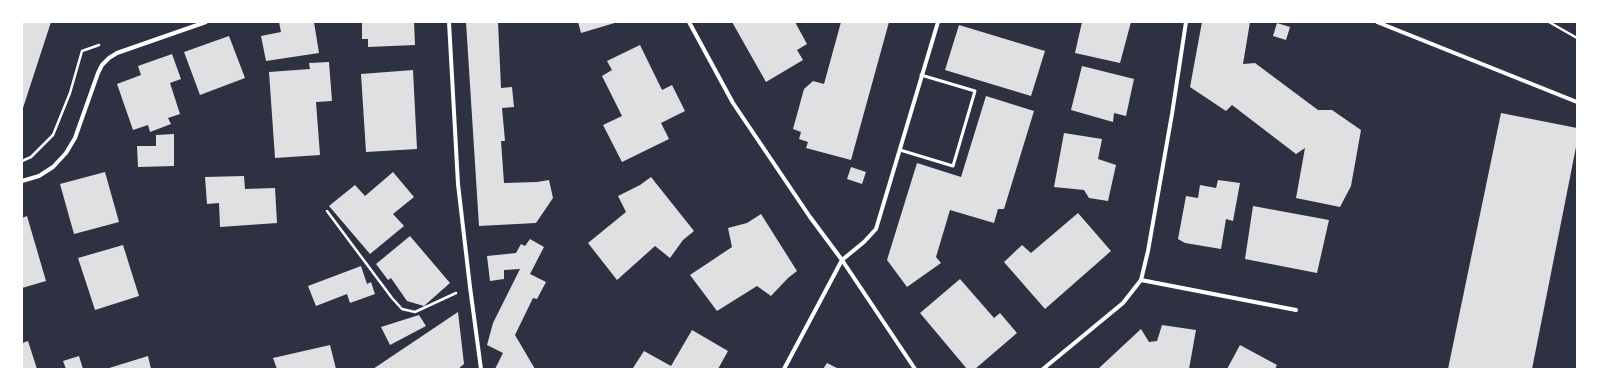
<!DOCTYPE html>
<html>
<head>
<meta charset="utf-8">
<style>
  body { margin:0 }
  #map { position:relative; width:1599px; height:391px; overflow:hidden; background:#2d3142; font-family:Rubik,sans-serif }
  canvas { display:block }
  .frame { position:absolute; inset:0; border:23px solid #fff; pointer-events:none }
</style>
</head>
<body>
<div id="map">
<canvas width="1599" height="391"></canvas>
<div class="frame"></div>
</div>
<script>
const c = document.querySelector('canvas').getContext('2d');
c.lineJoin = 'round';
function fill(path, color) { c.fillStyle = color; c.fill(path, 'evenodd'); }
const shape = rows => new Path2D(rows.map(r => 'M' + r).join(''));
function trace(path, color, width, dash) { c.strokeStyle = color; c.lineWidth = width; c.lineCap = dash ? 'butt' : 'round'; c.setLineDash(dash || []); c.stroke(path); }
fill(shape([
  [22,22,51,22,22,111],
  [279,22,314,22,319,53,266,61,261,36,281,32],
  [362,22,414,22,415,45,368,47,368,39,362,39],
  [466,22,498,22,501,88,512,87,514,107,502,108,505,141,501,141,504,183,537,182,549,180,553,198,536,223,479,226],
  [578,22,618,22,581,33],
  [732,22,795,22,807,44,797,50,803,60,766,82],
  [841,22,889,22,851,160,806,148,808,142,799,139,801,132,793,129,804,89,813,81,824,84],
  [1082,22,1131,22,1120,63,1075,53],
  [1202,22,1250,22,1243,64,1255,63,1318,110,1332,110,1361,130,1351,186,1340,207,1296,198,1305,148,1296,154,1232,105,1226,111,1190,87],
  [1277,23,1290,27,1286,40,1273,36],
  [959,25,1045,51,1031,96,945,70],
  [229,36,245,78,200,95,184,52],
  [640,45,662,90,672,85,685,111,661,123,669,139,622,162,603,125,622,116,602,76,612,70,607,61],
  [172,54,181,79,170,83,180,114,168,118,171,124,150,132,148,125,133,130,117,84,141,75,138,66],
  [329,62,332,101,316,102,320,155,275,158,269,72,310,69,309,63],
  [1082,66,1134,79,1126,116,1114,113,1113,122,1071,110],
  [413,70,417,149,366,152,361,74],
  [986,96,1034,111,1004,209,998,209,994,223,950,210,936,257,941,263,907,287,887,260,917,163,961,177],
  [1501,113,1577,128,1577,142,1532,369,1448,369],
  [1064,133,1102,139,1098,159,1116,165,1108,201,1089,198,1084,190,1054,187],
  [174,134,174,166,138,167,137,146,156,146,156,135],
  [851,167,866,172,862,184,847,179],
  [105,172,119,222,74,234,60,184],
  [393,172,414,197,393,214,404,226,370,254,329,206,355,185,365,196],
  [244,176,245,189,275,188,277,223,220,227,219,203,207,204,205,177],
  [651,177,694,231,683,240,670,258,655,246,617,280,588,243,626,212,618,196,640,185],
  [1218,180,1240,183,1233,221,1226,219,1221,249,1185,243,1178,239,1186,196,1198,198,1200,185,1216,188],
  [1253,206,1329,220,1317,273,1245,259],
  [1078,213,1111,251,1045,309,1004,262,1022,245,1031,253],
  [761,214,797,271,788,278,771,296,757,286,717,311,690,275,732,247,728,228,747,223],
  [27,216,46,281,22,288,22,218],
  [410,236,450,283,424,306,407,301,391,278,388,280,376,264],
  [530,239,544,247,530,274,546,282,537,299,533,298,515,335,535,369,495,369,503,353,487,345,493,323,520,269,504,270,504,279,490,281,487,256,516,253,521,244,525,246],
  [123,245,139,296,95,310,78,258],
  [361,266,367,284,371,282,375,294,350,303,347,294,316,306,308,286],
  [960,279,994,318,1000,313,1017,333,975,369,967,369,920,313],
  [458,312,464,364,458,369,373,369],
  [419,315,426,326,390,345,381,327],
  [1162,325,1196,330,1189,369,1098,369,1141,329,1149,342,1157,341],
  [692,330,728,351,718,369,633,368,644,351,671,366],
  [28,341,37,369,22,369,22,343],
  [330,345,336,369,277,369,273,358],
  [1240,345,1277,365,1275,369,1227,369],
  [79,356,83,369,66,369,63,361],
  [148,356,151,369,106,369],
  [827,363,839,369,823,369]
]), '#e0e0e3');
trace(shape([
  [1549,22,1577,38],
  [22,161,31,157,53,135,70,93,82,51,99,45],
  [327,211,392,298,402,309,415,312,456,293]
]), '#fff', 2.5);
trace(shape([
  [900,150,953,166,975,91,921,75]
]), '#fff', 3);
trace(shape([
  [449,22,458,184,470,287,481,369],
  [689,22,733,103,810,217,842,260,915,369],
  [1377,22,1577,102],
  [22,181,39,176,53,167,66,153,75,138,98,73,102,65,109,58,117,53,206,22],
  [1141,280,1296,310],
  [784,369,842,260,864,242,876,229,938,22],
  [1043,369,1123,303,1141,280,1148,251,1172,114,1186,22]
]), '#fff', 4);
</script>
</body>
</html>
